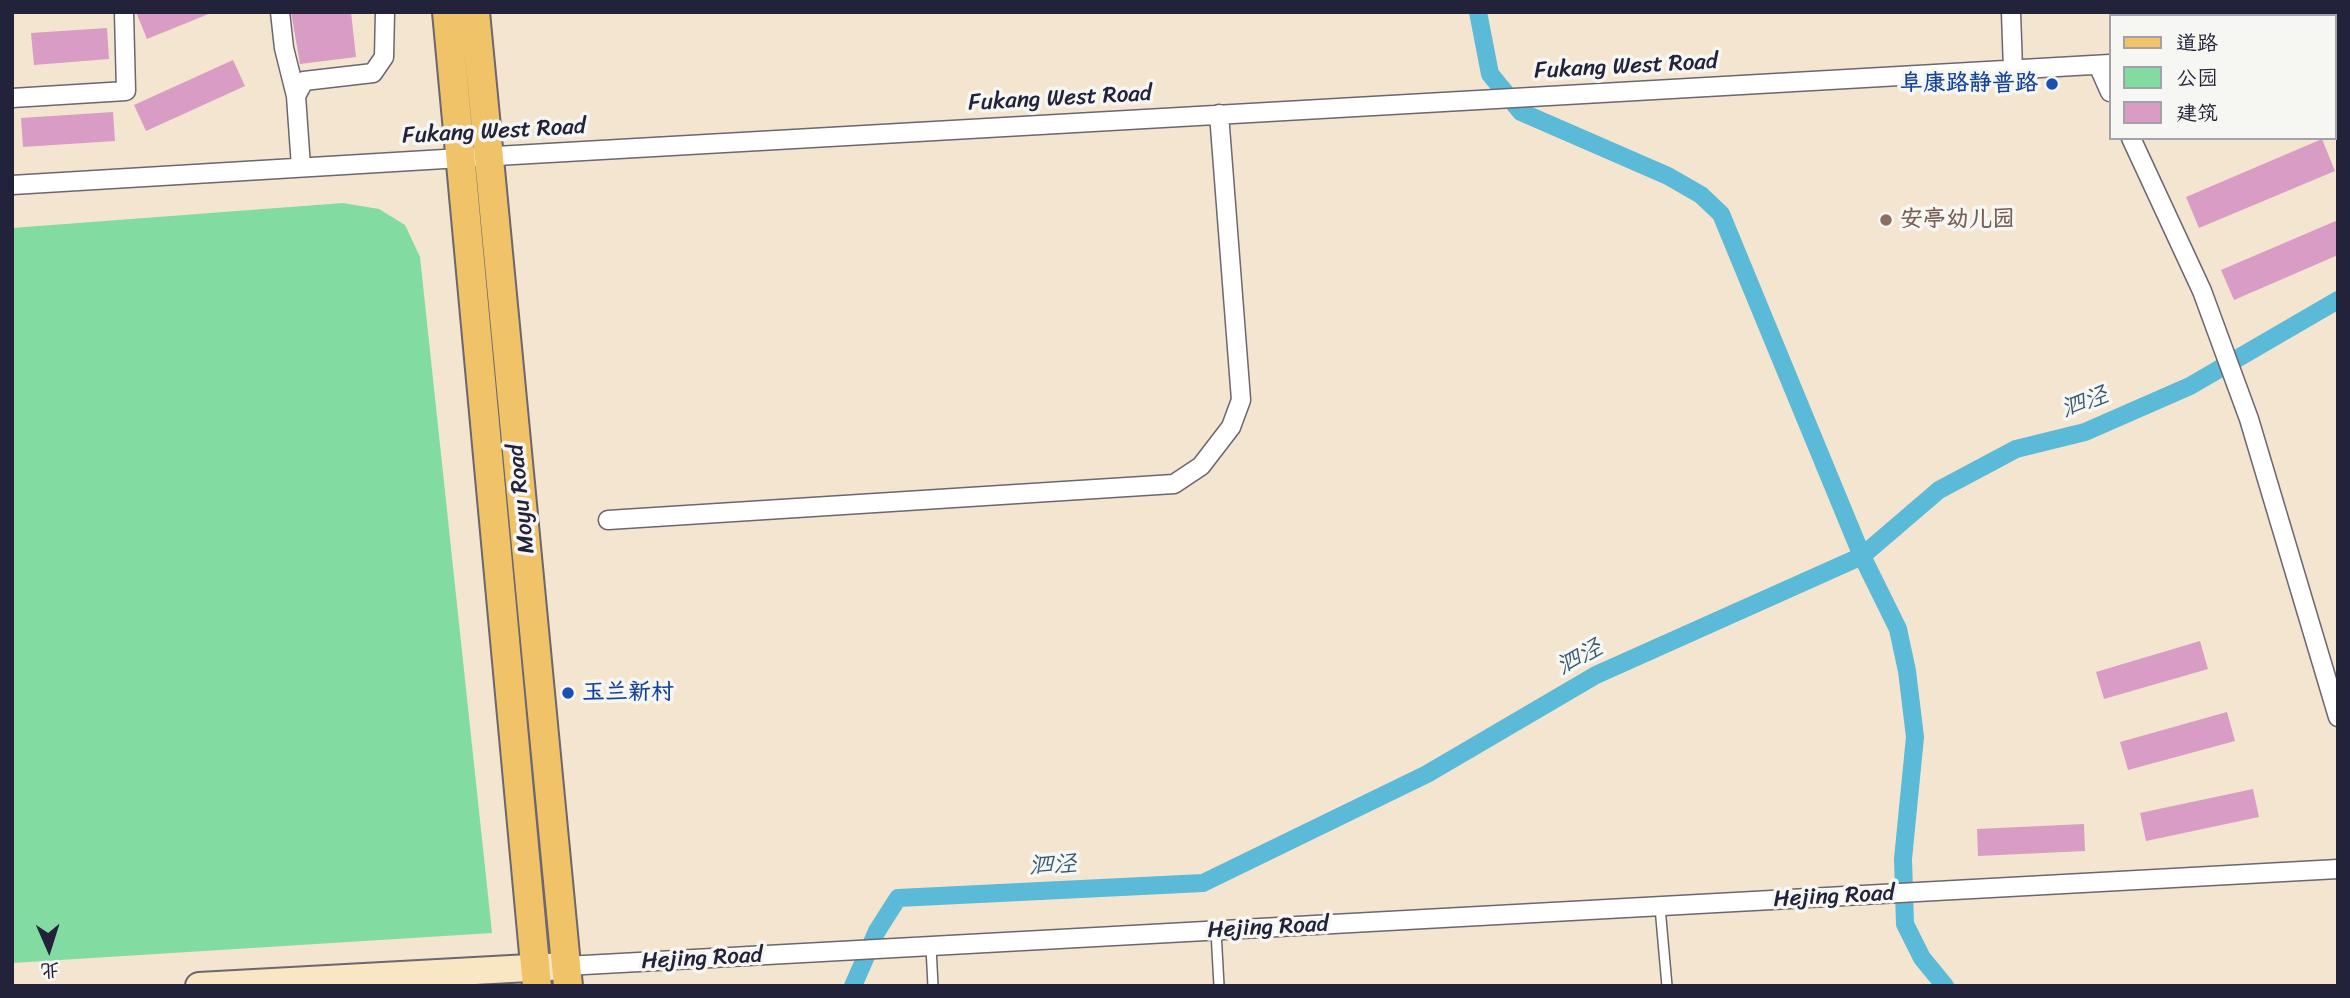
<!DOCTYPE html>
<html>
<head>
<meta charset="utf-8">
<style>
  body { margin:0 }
  #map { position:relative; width:2350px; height:998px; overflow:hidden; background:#f3e5cf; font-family:Sriracha,"LXGW WenKai TC",sans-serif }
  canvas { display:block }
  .frame { position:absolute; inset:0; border:14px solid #22223b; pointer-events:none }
  .legend { position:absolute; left:2109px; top:14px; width:228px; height:126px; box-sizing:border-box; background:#f6f6f2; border:2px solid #a1a1a9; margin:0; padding:9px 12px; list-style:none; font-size:21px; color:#22223b }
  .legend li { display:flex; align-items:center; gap:14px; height:35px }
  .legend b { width:35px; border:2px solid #a1a1a9 }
  .north { position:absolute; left:14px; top:914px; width:70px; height:70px; -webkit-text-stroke:5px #f6f6f2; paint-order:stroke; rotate:177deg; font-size:19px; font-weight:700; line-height:28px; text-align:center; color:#22223b }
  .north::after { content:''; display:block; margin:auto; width:24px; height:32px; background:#22223b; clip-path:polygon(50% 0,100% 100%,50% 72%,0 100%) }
</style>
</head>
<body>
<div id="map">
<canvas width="2350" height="998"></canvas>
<div class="frame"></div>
<ul class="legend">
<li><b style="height:9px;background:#f0c369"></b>道路</li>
<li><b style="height:19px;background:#82dca2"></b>公园</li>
<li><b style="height:19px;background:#d99dc5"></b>建筑</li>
</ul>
<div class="north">北</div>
</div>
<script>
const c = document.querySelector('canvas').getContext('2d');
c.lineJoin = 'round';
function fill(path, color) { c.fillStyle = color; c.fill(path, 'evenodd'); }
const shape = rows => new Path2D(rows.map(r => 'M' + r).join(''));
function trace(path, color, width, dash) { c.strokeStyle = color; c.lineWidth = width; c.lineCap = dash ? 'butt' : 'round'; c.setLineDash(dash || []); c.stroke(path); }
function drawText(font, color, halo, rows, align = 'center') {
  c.font = font + ' Sriracha,"LXGW WenKai TC",sans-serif'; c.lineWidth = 7; c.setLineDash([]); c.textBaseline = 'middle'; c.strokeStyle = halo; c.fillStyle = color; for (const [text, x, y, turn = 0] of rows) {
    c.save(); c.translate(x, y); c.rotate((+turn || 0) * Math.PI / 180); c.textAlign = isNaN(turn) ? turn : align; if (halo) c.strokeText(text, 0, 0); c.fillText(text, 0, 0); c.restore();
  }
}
fill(shape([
  [343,203,379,209,405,225,420,257,492,933,12,963,12,228]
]), '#82dca2');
trace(shape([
  [1478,12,1490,74,1521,112,1668,176,1701,195,1721,214,1862,556,1898,629,1907,671,1915,737,1903,859,1905,924,1922,958,1945,986],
  [853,986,877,931,898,898,1203,883,1427,774,1596,675,1862,556,1939,490,2016,449,2085,432,2190,386,2338,300]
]), '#5abad8', 18);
fill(shape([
  [136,12,211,12,211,13,147,39],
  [291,12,351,12,356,57,300,64],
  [107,28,109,59,34,65,31,33],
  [233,60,245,86,146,131,134,105],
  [113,112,115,141,23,147,21,118],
  [2322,139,2335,171,2199,228,2186,197],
  [2338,220,2338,255,2234,300,2221,270],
  [2200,641,2208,669,2104,699,2096,672],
  [2227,712,2235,741,2128,770,2120,742],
  [2253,789,2259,817,2146,841,2140,813],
  [2084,824,2085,851,1978,856,1977,829]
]), '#d99dc5');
const lane = shape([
  [1660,907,1667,986],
  [1216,931,1219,986],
  [931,947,933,986]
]);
const street = shape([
  [280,12,284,48,296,96],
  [2011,12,2013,70],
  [2306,16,2315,12],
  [2098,65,2110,92],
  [12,98,126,91,124,12],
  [2131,138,2202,291,2249,419,2338,717],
  [301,167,296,96,304,81,373,73,384,57,385,12],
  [12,185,461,158,2110,64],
  [608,520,1174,484,1201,466,1231,427,1241,400,1219,114],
  [566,966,2338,869]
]);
const secondary = shape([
  [199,986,566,966]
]);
const primary = shape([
  [447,12,537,986],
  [475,12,568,986]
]);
trace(lane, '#6b666f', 12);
trace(street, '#6b666f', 21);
trace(secondary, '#6b666f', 30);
trace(primary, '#6b666f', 32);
trace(lane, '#fff', 9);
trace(street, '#fff', 18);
trace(secondary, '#f9e7c3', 26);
trace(primary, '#f0c369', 28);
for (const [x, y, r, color] of [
  [2052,84,7,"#1a4fb4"],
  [1886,220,7,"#8d6e63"],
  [568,693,7,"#1a4fb4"]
]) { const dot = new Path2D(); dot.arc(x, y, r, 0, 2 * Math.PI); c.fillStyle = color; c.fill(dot); trace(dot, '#f6f6f2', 2.5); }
drawText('23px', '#22223b', '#f6f6f2', [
  ["Fukang West Road",1626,67,-3],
  ["Fukang West Road",1060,99,-3],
  ["Fukang West Road",494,132,-3],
  ["Moyu Road",522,499,-96],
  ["Hejing Road",1834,897,-3],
  ["Hejing Road",1268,928,-3],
  ["Hejing Road",702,959,-3]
]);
drawText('bold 23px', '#164399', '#f6f6f2', [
  ["阜康路静普路",2038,84],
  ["玉兰新村",582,693,"left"]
], 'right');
drawText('bold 23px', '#785e54', '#f6f6f2', [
  ["安亭幼儿园",1900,220]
], 'left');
drawText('italic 24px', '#365772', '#f6f6f2', [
  ["泗泾",2085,403,-20],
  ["泗泾",1580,658,-28],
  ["泗泾",1053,866,-3]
]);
</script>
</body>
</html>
